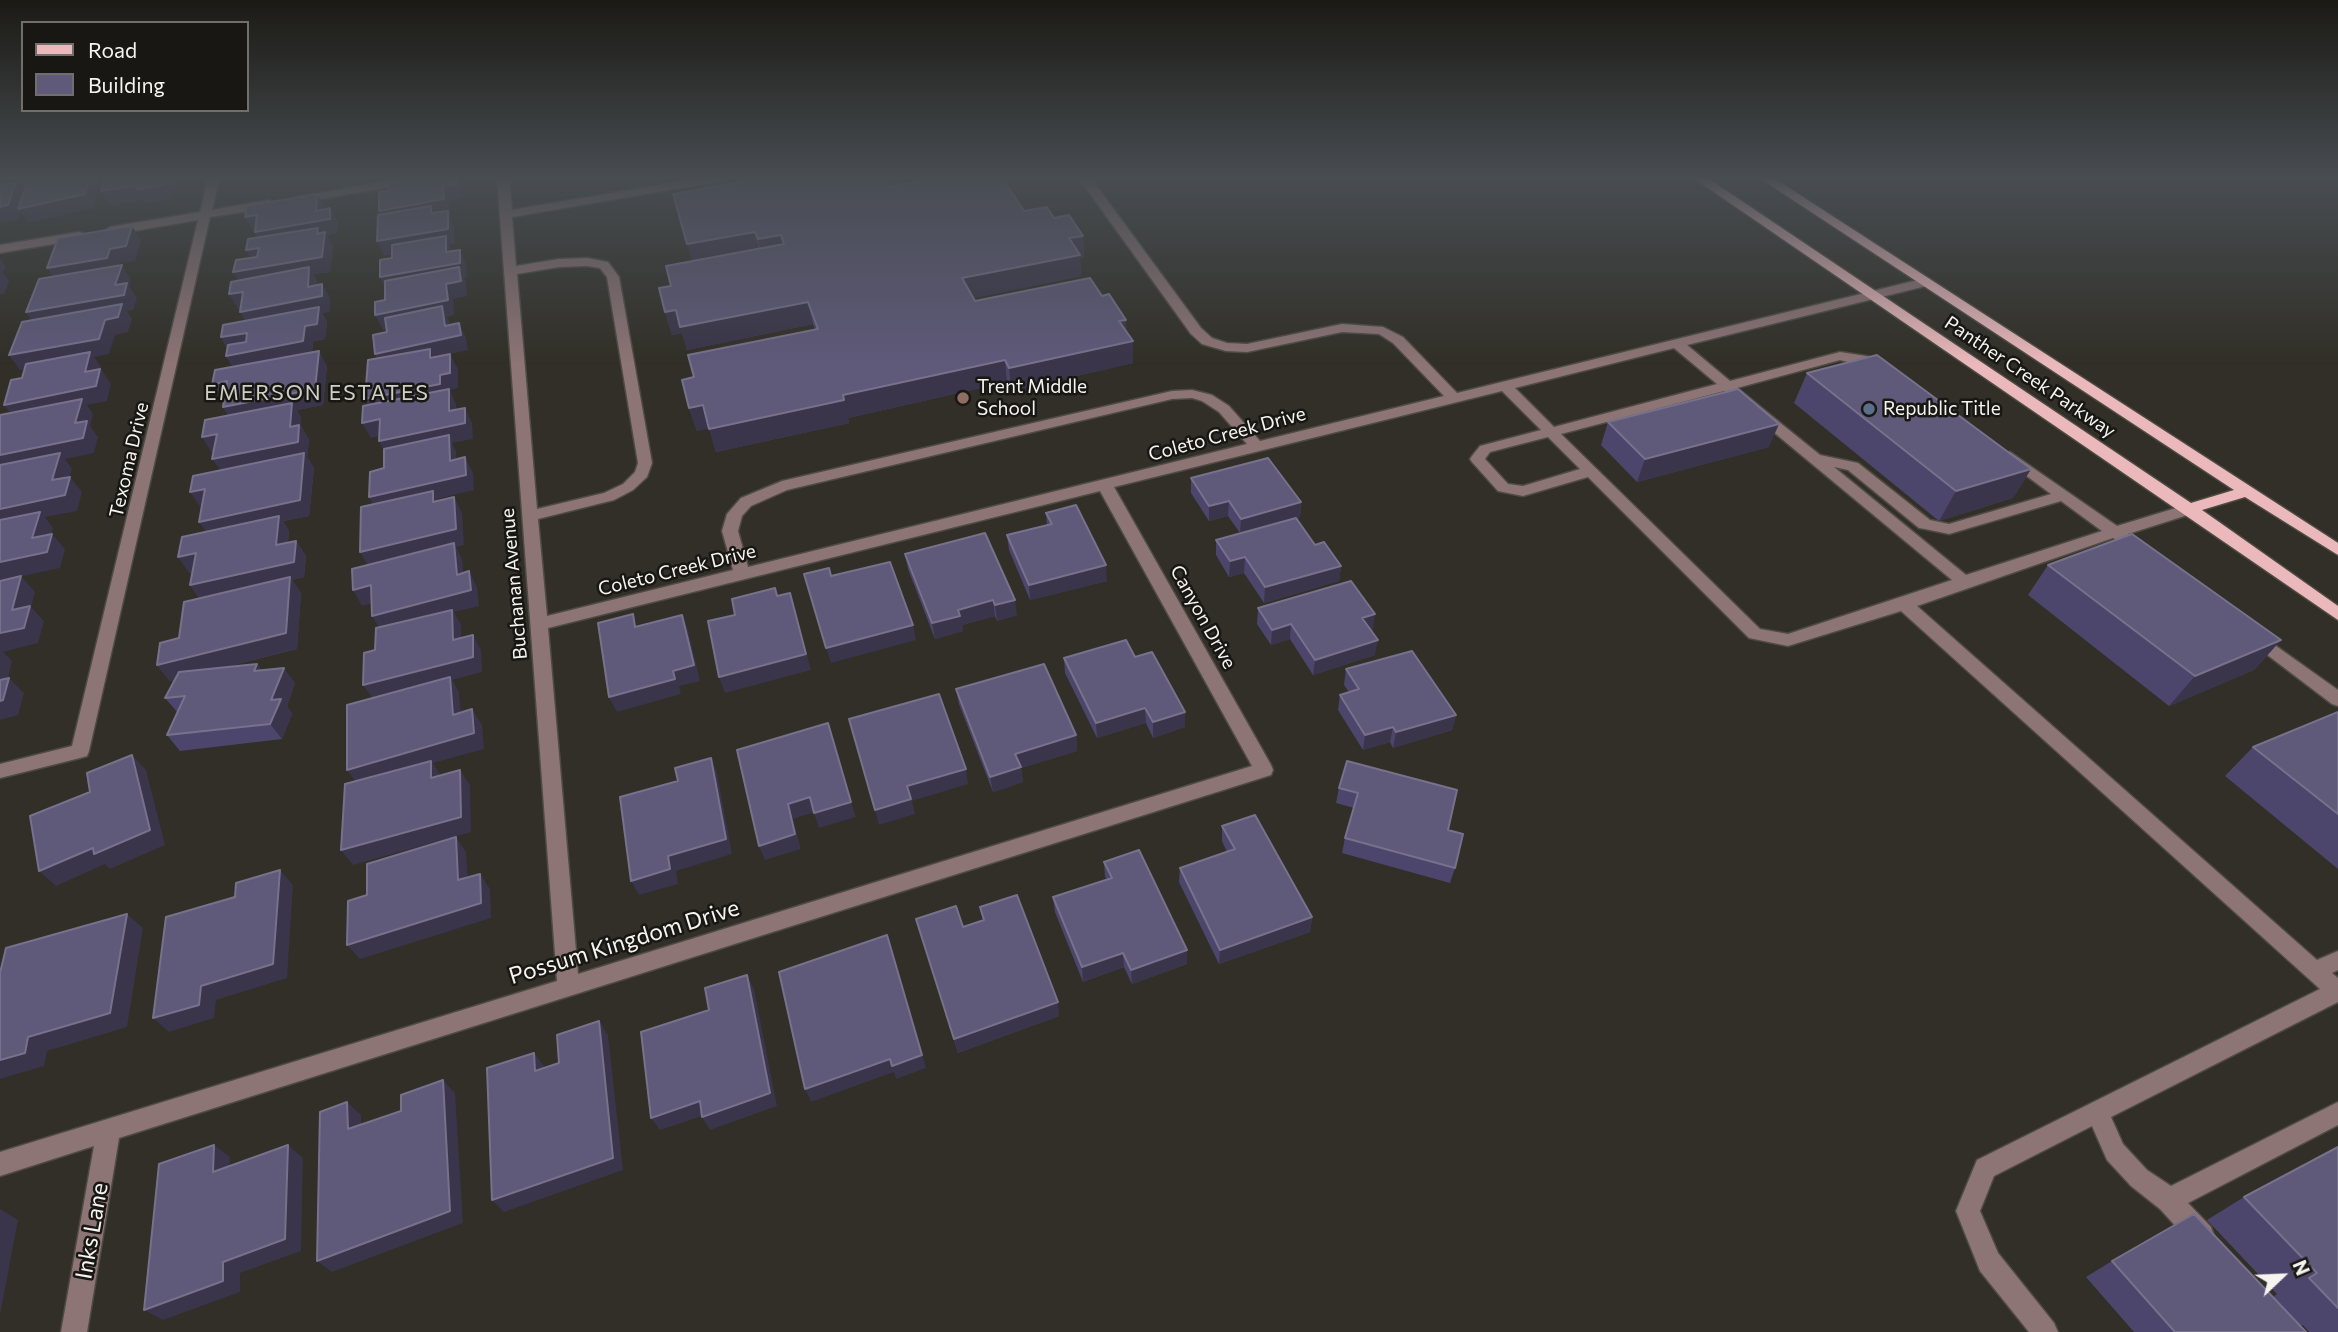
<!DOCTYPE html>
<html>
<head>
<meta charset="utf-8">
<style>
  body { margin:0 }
  #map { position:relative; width:2338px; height:1332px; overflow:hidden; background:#312f27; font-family:Commissioner,sans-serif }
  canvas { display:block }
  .legend { position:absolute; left:21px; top:21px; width:228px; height:91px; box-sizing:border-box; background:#181714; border:2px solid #716f6c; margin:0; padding:9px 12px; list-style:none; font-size:21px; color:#f6f4ef }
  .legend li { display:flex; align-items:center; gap:14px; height:35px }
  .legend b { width:35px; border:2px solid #716f6c }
  .north { position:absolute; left:2247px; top:1241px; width:70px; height:70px; -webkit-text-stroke:5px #181714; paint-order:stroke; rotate:67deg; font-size:19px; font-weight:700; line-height:28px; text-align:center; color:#f6f4ef }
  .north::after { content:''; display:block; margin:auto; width:24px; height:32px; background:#f6f4ef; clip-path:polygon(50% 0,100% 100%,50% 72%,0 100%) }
</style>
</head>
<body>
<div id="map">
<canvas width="2338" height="1332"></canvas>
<ul class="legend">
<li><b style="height:9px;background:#ebb9bc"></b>Road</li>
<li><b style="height:19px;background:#5f597a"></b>Building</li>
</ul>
<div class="north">N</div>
</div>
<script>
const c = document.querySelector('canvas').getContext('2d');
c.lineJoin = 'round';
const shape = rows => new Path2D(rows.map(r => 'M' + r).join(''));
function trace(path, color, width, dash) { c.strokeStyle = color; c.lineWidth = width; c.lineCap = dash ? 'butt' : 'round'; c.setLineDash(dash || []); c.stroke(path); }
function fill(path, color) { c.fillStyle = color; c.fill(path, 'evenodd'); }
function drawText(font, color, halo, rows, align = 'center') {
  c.font = font + ' Commissioner,sans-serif'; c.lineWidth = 5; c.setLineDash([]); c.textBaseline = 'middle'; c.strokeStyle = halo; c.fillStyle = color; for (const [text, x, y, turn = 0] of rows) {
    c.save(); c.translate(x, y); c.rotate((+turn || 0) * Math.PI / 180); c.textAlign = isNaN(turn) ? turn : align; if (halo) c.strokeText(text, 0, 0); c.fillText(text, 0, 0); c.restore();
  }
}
const minor = shape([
  [208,177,220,177,212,210,269,200,275,204,269,208,210,217,89,751,87,756,80,758,0,778,0,764,72,746,198,220,110,235,104,231,110,227,200,212,208,177],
  [409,177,436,177,430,180,297,203,291,200,297,197,409,177],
  [497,177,509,177,512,210,706,177,733,177,727,180,512,217,516,266,559,259,587,258,608,262,619,277,652,463,647,477,633,490,614,500,538,519,547,616,733,570,722,531,727,514,741,498,782,481,1172,391,1192,390,1212,395,1229,406,1260,441,1444,396,1393,343,1379,334,1342,332,1247,352,1226,351,1202,344,1191,334,1078,177,1090,177,1201,328,1212,338,1227,343,1247,344,1342,324,1383,327,1403,337,1457,393,1926,278,1930,279,1930,285,1687,345,1730,381,1840,352,1866,356,1886,363,1886,369,1881,370,1840,360,1737,388,1820,455,1858,463,1930,520,1949,524,2051,494,2005,460,2003,457,2005,454,2010,452,2117,526,2189,504,2194,505,2197,509,2194,513,2128,534,2131,538,2129,542,2123,543,2113,538,1917,606,2317,960,2338,951,2338,970,2332,973,2338,978,2338,1002,2111,1117,2123,1144,2147,1170,2171,1186,2338,1102,2338,1125,2188,1203,2211,1227,2214,1236,2211,1245,2202,1248,2193,1245,2160,1209,2131,1186,2107,1160,2092,1126,1994,1176,1980,1211,1998,1253,2054,1323,2058,1332,2029,1332,1980,1271,1956,1211,1977,1160,2320,989,1901,611,1788,646,1749,638,1588,477,1523,496,1498,491,1472,462,1470,459,1472,456,1480,446,1541,430,1502,391,1114,487,1271,765,1273,770,1271,775,119,1138,87,1332,61,1332,94,1146,0,1176,0,1152,557,981,497,177],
  [587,266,600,268,607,277,638,463,635,472,623,484,604,493,537,509,517,274,559,267,587,266],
  [1674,348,1717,384,1554,427,1515,388,1674,348],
  [1724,391,1952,580,1788,634,1760,629,1561,434,1724,391],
  [1192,398,1202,401,1219,412,1247,444,748,567,738,531,742,516,751,506,787,490,1172,399,1192,398],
  [1548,437,1580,469,1523,486,1508,484,1485,459,1490,452,1548,437],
  [1834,467,1848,470,1919,528,1925,529,1949,534,2061,501,2102,531,1966,575,1834,467],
  [1100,491,1252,766,578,974,548,628,1100,491],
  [79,232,83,233,83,239,0,253,0,245,79,232],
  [2255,631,2338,690,2338,706,2332,704,2249,641,2246,637,2249,633,2255,631]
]);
const major = shape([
  [1692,177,1706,177,2191,503,2234,490,1758,177,1772,177,2338,543,2338,555,2245,497,2202,510,2338,606,2338,620,1692,177]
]);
trace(minor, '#4d4b43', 3);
trace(major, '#4d4b43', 3);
fill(minor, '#8d7475');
fill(major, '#ebb9bc');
fill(shape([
  [761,177,884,177,889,187,930,179,929,177,1002,177,1024,211,1054,218,1083,236,1084,257,1080,258,1081,276,973,298,975,301,1126,332,1133,341,1133,363,1011,391,1007,382,848,418,849,423,716,452,709,428,697,431,689,408,694,377,815,329,813,324,687,350,682,333,672,335,665,312,671,286,693,261,761,179],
  [325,208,324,209,330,208,338,222,337,233,326,235,333,247,330,272,313,274,317,282,317,285,322,284,330,299,330,311,322,313,327,322,325,339,313,341,312,352,327,366,323,405,297,410,301,418,301,426,309,440,307,457,314,468,309,516,283,521,289,531,288,542,296,541,306,556,304,577,292,580,301,593,297,649,222,668,262,670,295,683,287,706,292,714,282,739,180,751,167,735,178,713,165,698,175,680,170,681,157,665,179,638,200,599,190,585,192,572,189,573,206,532,201,508,220,470,214,452,212,453,228,415,223,407,224,399,221,400,233,367,226,356,227,348,221,337,245,321,241,309,238,309,238,280,250,258,258,237,255,231,253,231,245,217],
  [1807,373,2031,469,2013,498,1939,521,1794,403],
  [1608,422,1769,447,1637,482,1601,445],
  [1191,478,1301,502,1300,518,1296,519,1315,545,1341,566,1339,581,1264,603,1244,573,1229,577,1216,555,1216,540,1240,533,1228,516,1209,521,1191,493],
  [1046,513,1107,581,1030,600,1009,550,1007,535,1047,525],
  [905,554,1017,615,997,621,995,616,962,625,963,631,935,639,908,569],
  [2048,565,2281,640,2254,670,2169,706,2028,595],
  [1258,608,1373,630,1371,630,1375,655,1313,675,1290,639,1271,645,1257,624],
  [1135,657,1185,712,1185,727,1153,738,1146,723,1097,738,1065,673,1064,658],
  [1346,669,1456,715,1452,730,1393,748,1390,742,1363,750,1338,710,1340,695,1349,692,1344,685],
  [956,689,1076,735,1077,751,1021,768,1023,782,993,792,959,704],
  [2338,712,2338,869,2225,776,2253,747],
  [1347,761,1455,868,1450,883,1342,853,1345,838,1354,808,1336,803,1339,788],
  [1222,826,1312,917,1310,932,1219,964,1179,882,1180,868,1227,852,1222,841],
  [1104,862,1187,964,1132,984,1124,967,1083,982,1055,912,1053,897,1107,879,1105,877],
  [980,907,1059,1016,958,1053,916,919,963,927,983,920],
  [2338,1147,2338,1332,2309,1332,2303,1325,2301,1326,2306,1332,2134,1332,2086,1277,2112,1261,2273,1297,2277,1294,2207,1220,2244,1197]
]), '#4d466c');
fill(shape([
  [89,177,94,177,100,185,94,208,28,223,20,212,18,220,0,223,0,207,16,182,25,197],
  [165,177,176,177,171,199,146,204,144,200,110,206,101,191],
  [457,177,458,177,462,186,463,198,449,201,450,214,449,214,454,225,455,244,449,244,452,250,453,264,460,250,466,264,467,277,464,278,466,281,467,296,453,299,454,315,447,317,449,321,451,337,459,323,466,338,468,350,382,369,375,354,445,326,444,317,383,330,375,315,448,300,387,292,380,277,446,252,446,245,384,256,377,241,386,225,379,211,443,186],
  [317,194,325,208,324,220,330,208,338,222,337,233,326,235,333,247,330,272,313,274,317,282,316,297,322,284,330,299,330,311,322,313,327,322,325,339,313,341,312,356,235,371,226,356,303,341,249,327,240,312,314,298,242,286,233,272,322,257,263,246,255,232,316,211],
  [257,215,265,229,253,231,245,217],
  [132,226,141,240,135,261,119,263,117,273,57,283,47,268,110,249],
  [755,232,760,253,694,266,687,244],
  [781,235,786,256,763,261,758,239],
  [1083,236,1084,257,1080,258,1081,276,965,300,962,278,1069,238],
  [259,248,267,262,254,265,246,250],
  [0,259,6,267,3,273,9,281,4,294,0,294],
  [122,265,131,280,129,286,137,298,133,310,127,311,132,319,128,332,115,335,109,354,94,357,101,367,101,369,111,384,107,401,87,405,93,414,90,426,98,437,94,453,65,459,72,469,64,495,70,477,82,492,77,511,45,517,53,528,46,552,52,534,65,549,60,568,0,581,0,455,16,420,4,405,85,372,89,357,20,370,9,355,36,327,26,312,115,285],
  [243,292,251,307,238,309,229,294],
  [808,302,813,324,687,350,682,333,672,335,665,312,676,310],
  [1126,320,1127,342,1119,321],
  [247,333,256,348,230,353,221,337],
  [1133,341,1133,363,1011,391,1009,368],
  [319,351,327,366,323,405,297,410,301,418,301,426,309,440,307,457,314,468,309,516,283,521,289,531,286,560,210,537,199,522,223,474,212,459,232,423,223,407],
  [450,354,458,369,458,388,450,390,456,404,457,425,465,408,472,423,473,439,452,443,456,451,457,476,387,456,379,441,449,411,373,414,365,399,440,375],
  [1005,360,1007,382,848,418,849,423,716,452,709,429,843,395],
  [227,381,237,397,221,400,212,385],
  [703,405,710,428,697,431,689,408],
  [380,419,388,434,371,438,362,423],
  [1779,424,1769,447,1637,482,1645,459],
  [217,434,227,450,212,453,202,437],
  [465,457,473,473,474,490,437,499,441,507,378,512,369,497],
  [2031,469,2013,498,1939,521,1956,491],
  [205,489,216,505,201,508,190,492],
  [454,497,462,513,464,545,456,547,462,559,465,590,369,567,360,552],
  [1229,501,1228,516,1209,521,1209,506],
  [1301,502,1300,518,1240,534,1241,519],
  [296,541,306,556,304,577,292,580,301,593,297,649,170,681,157,665,286,633,202,601,190,585],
  [196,553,207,569,189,573,178,557],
  [1245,557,1244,573,1229,577,1230,561],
  [1106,565,1107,581,1030,600,1029,585],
  [1341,566,1339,581,1264,603,1265,587],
  [469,571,477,587,479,606,454,612,461,625,462,655,382,632,372,616],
  [21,576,35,592,31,607,44,621,38,643,3,652,12,661,4,696,9,678,24,693,18,715,0,720,0,633,12,610],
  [371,585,380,601,362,606,353,590],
  [993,600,995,616,962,625,963,631,935,639,932,623,958,610],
  [1015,600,1017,615,997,621,995,605],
  [794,608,811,670,725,693,719,677],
  [1375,614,1373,630,1360,633,1362,618],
  [682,615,688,630,700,681,679,686,681,694,617,712,609,697,673,671],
  [1291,624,1290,639,1271,645,1272,630],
  [913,625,916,640,831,663,826,648],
  [473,635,481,650,482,672,452,680,459,692,462,730,374,700,363,685],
  [1378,640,1375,655,1313,675,1315,660],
  [2281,640,2254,670,2169,706,2195,676],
  [257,664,269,679,254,671],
  [284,668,295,683,287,706,292,714,282,739,270,724,271,700],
  [1145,708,1146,723,1097,738,1096,723],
  [472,709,482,725,484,749,433,763,441,776,358,785,347,770],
  [1185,712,1185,727,1153,738,1153,722],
  [1456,715,1452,730,1393,748,1396,732],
  [1393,727,1390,742,1363,750,1365,735],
  [1076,735,1077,751,1021,768,1023,782,993,792,990,777,1015,754],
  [132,755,146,770,165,845,110,869,105,864,56,886,39,871],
  [711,758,717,773,732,854,676,871,678,884,639,895,631,881,668,856],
  [966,769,968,784,912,801,915,814,879,825,875,810,907,786],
  [460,770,470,785,471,832,353,865,341,850],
  [810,797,815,812,793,819,801,849,765,860,759,846,788,804],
  [851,802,856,817,819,828,814,813],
  [456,837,466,852,469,895,458,880],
  [280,870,293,885,287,978,216,1000,214,1018,169,1032,153,1018,201,986],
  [480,874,490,889,491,918,360,959,347,945],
  [127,914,143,928,127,1027,47,1051,44,1066,0,1079,0,1060,28,1037],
  [1312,917,1310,932,1219,964,1220,950],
  [887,935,926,1068,896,1079,894,1072,811,1102,805,1089],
  [1187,950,1187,964,1132,984,1131,970],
  [1123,953,1124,967,1083,982,1082,967],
  [747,975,754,989,777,1106,710,1130,702,1117],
  [1058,1002,1059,1016,958,1053,954,1039],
  [599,1021,608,1035,623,1170,504,1212,492,1200],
  [534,1053,544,1066,545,1084,535,1071],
  [443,1080,455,1093,463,1223,332,1272,317,1261],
  [700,1101,708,1114,660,1130,651,1118],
  [347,1102,361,1115,362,1142,348,1129],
  [214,1145,230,1157,229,1184,213,1172],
  [288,1145,303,1158,301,1251,240,1273,240,1292,163,1320,144,1310,223,1262],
  [0,1209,18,1220,0,1315]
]), '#3a354a');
const building = shape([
  [54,177,89,177,85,194,18,209,27,182,54,177],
  [105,177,165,177,163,185,137,189,138,185,101,191,105,177],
  [428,177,457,177,457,184,443,186,444,199,379,211,379,192,388,191,387,184,428,177],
  [762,177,884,177,889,187,934,178,933,177,1002,177,1024,211,1047,207,1054,218,1069,215,1083,236,1069,238,1080,255,962,278,975,301,1090,278,1102,296,1109,294,1126,320,1119,321,1133,341,1009,368,1005,360,843,395,844,400,709,429,703,405,689,408,682,380,694,377,688,355,818,329,808,302,680,327,676,310,665,312,659,288,671,286,666,266,784,244,781,235,758,239,755,232,687,244,673,194,762,178,762,177],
  [16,182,8,205,0,207,0,185,16,182],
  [317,194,316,211,330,208,330,219,255,232,257,215,245,217,247,206,317,194],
  [431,206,431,213,448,211,448,229,377,241,378,215,431,206],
  [132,226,126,246,110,249,107,258,47,268,58,238,132,226],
  [318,228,317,234,325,232,322,257,233,272,236,260,257,257,259,248,246,250,248,239,318,228],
  [446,236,446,252,460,250,460,263,380,277,380,260,392,258,392,245,446,236],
  [122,265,115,285,127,283,124,295,26,312,39,279,122,265],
  [309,267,308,287,322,284,322,296,240,312,243,292,229,294,231,282,309,267],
  [459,267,461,281,446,284,448,300,375,315,375,302,385,300,385,281,459,267],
  [122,304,118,317,105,320,99,339,9,355,22,322,122,304],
  [442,306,445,326,459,323,461,335,375,354,373,335,387,332,385,318,442,306],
  [319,307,317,324,305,326,303,341,226,356,228,345,246,342,247,333,221,337,223,325,319,307],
  [430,349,430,358,450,354,450,373,440,375,440,384,365,399,368,360,430,349],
  [319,351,315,389,223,407,227,381,212,385,215,370,319,351],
  [90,352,85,372,100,369,96,386,4,405,11,380,22,378,26,364,90,352],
  [1877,355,2031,469,1956,491,1807,373,1877,355],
  [449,389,449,411,465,408,465,423,379,441,380,419,362,423,363,406,449,389],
  [1738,389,1779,424,1645,459,1608,422,1738,389],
  [82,399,75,423,87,421,83,438,0,455,0,415,82,399],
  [292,403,290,427,299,425,298,442,212,459,217,434,202,437,205,420,292,403],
  [449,435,450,461,465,457,466,475,369,497,370,472,384,468,384,449,449,435],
  [60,453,52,480,70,477,65,495,0,509,0,465,60,453],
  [304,453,300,500,199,522,205,489,190,492,193,476,304,453],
  [1268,458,1301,502,1241,519,1229,501,1209,506,1191,478,1268,458],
  [433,491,433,502,454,497,456,529,360,552,361,507,433,491],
  [1076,505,1106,565,1029,585,1007,535,1052,524,1046,513,1076,505],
  [40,512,32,538,52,534,47,552,0,562,0,520,40,512],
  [279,516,276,545,296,541,294,562,190,585,196,553,178,557,182,537,279,516],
  [1296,518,1315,545,1324,542,1341,566,1265,587,1245,557,1230,561,1216,540,1296,518],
  [985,533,1015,600,995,605,993,600,958,610,960,616,932,623,905,554,985,533],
  [2132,534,2281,640,2195,676,2048,565,2132,534],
  [454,543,457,575,469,571,471,590,372,616,371,585,353,590,352,569,454,543],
  [890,562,913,625,826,648,804,574,829,568,831,576,890,562],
  [21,576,12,610,30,606,24,628,0,633,0,581,21,576],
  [290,577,286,633,157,665,160,643,179,638,184,602,290,577],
  [1351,581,1375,614,1362,618,1378,640,1315,660,1291,624,1272,630,1258,608,1351,581],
  [775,588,777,596,790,593,806,654,719,677,708,621,735,615,732,599,775,588],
  [452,610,453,640,473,635,473,657,363,685,364,653,375,650,376,628,452,610],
  [633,614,635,627,682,615,694,665,673,671,675,679,609,697,598,623,633,614],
  [1126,640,1135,657,1152,652,1185,712,1153,722,1145,708,1096,723,1064,658,1126,640],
  [1412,651,1456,715,1396,732,1393,727,1365,735,1340,695,1359,689,1346,669,1412,651],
  [257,664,254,671,284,668,271,700,281,699,270,724,167,735,185,696,165,698,179,672,257,664],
  [1044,664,1076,735,1015,754,1021,767,990,777,956,689,1044,664],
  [450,677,453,715,472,709,474,733,347,770,347,705,450,677],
  [9,678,3,700,0,701,0,680,9,678],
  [939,694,966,769,907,786,911,799,875,810,849,719,939,694],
  [2338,712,2338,814,2253,747,2338,712],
  [828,723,851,802,814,813,810,797,788,804,795,834,759,846,737,750,828,723],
  [132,755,150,830,94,854,93,848,39,871,30,816,90,792,87,773,132,755],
  [711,758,726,839,668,856,670,869,631,881,620,797,678,781,675,768,711,758],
  [431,761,431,778,460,770,461,817,341,850,345,784,431,761],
  [1347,761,1457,790,1448,830,1463,834,1455,868,1345,838,1358,793,1339,788,1347,761],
  [1255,815,1312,917,1220,950,1180,868,1235,849,1222,826,1255,815],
  [456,837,458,880,480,874,481,903,347,945,348,901,367,895,367,864,456,837],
  [1139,850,1187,950,1131,970,1123,953,1082,967,1053,897,1112,878,1104,862,1139,850],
  [280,870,273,964,201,986,199,1005,153,1018,166,917,235,897,236,883,280,870],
  [1017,895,1058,1002,954,1039,916,919,956,906,963,927,984,920,980,907,1017,895],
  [127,914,110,1013,28,1037,25,1053,0,1060,0,973,6,948,127,914],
  [887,935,922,1055,892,1066,890,1059,805,1089,779,972,887,935],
  [747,975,770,1093,702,1117,700,1101,651,1118,641,1032,709,1010,705,988,747,975],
  [599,1021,613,1158,492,1200,487,1068,534,1053,535,1071,559,1063,557,1035,599,1021],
  [443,1080,450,1211,317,1261,320,1112,347,1102,348,1129,401,1111,401,1095,443,1080],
  [214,1145,213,1172,288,1145,285,1239,223,1262,223,1281,144,1310,159,1164,214,1145],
  [2338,1147,2338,1308,2309,1278,2317,1273,2244,1197,2338,1147],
  [2194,1214,2306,1332,2175,1332,2112,1261,2194,1214]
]);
fill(building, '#5f597a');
trace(building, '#77718c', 2);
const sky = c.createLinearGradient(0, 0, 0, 364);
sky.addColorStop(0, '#1b1a15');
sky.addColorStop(0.49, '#484d52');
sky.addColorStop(1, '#484d5200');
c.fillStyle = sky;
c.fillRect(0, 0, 2338, 364);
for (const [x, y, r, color] of [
  [963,398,7,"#8d6e63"],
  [1869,409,7,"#5c6f8a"]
]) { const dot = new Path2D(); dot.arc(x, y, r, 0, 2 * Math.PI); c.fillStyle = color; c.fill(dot); trace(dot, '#181714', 2.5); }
drawText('19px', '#f6f4ef', '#181714', [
  ["Panther Creek Parkway",2030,377,34],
  ["Coleto Creek Drive",1227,434,-15],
  ["Texoma Drive",129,460,-77],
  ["Coleto Creek Drive",677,570,-14],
  ["Buchanan Avenue",514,584,-95],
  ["Canyon Drive",1203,617,61]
]);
drawText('19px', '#f6f4ef', '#181714', [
  ["Trent Middle",977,387],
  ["School",977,409],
  ["Republic Title",1883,409]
], 'left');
c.letterSpacing = '2px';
drawText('21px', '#d1cfc4', '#181714', [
  ["EMERSON ESTATES",317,393]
]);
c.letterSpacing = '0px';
drawText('23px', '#f6f4ef', '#181714', [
  ["Possum Kingdom Drive",624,942,-17],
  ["Inks Lane",92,1231,-80]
]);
</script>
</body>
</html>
